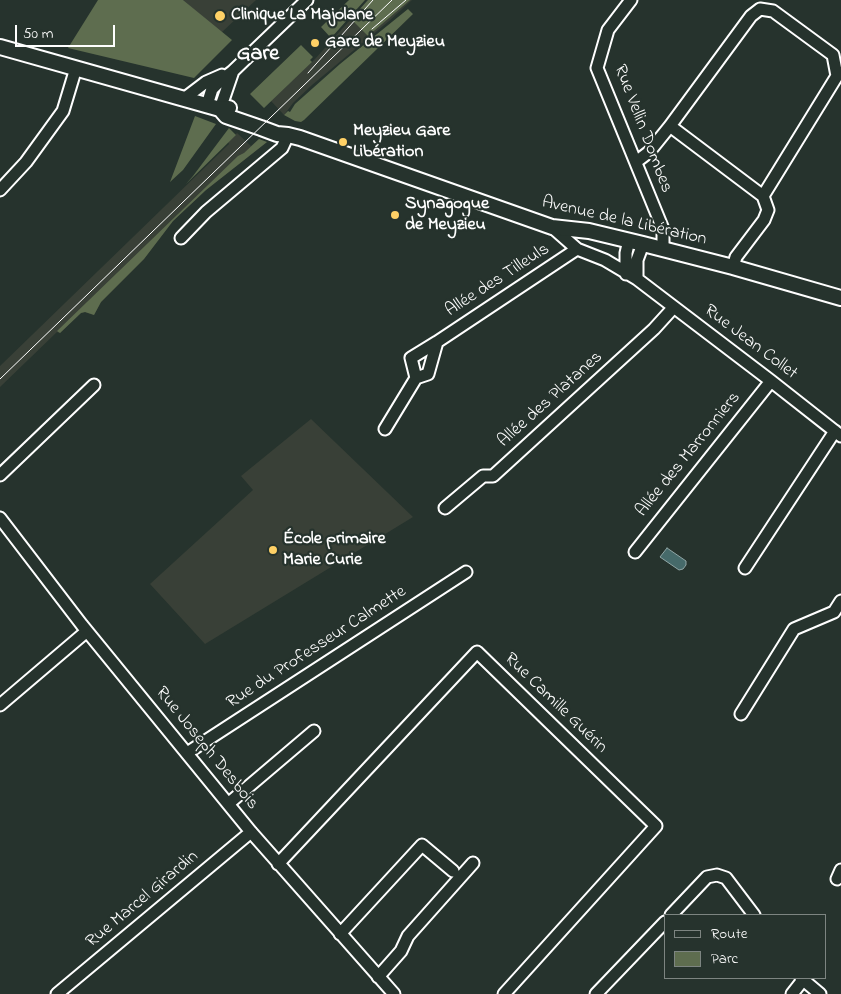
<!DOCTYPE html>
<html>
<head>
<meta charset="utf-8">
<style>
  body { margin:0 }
  #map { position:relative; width:841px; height:994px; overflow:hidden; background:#26332d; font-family:"Indie Flower",sans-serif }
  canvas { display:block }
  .legend { position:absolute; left:664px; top:914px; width:162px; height:65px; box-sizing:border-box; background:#26332d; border:1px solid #7d8581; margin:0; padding:6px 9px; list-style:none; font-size:15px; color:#fff }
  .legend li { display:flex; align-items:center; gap:10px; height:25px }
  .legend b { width:25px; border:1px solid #7d8581 }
  .scale { position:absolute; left:15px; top:25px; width:100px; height:22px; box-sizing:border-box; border:2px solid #fff; border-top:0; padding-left:6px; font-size:15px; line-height:18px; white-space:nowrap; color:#fff; -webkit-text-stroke:4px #26332d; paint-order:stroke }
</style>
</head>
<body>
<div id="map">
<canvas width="841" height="994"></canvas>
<ul class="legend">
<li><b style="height:6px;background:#26332d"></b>Route</li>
<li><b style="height:14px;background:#5e6d4f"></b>Parc</li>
</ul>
<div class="scale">50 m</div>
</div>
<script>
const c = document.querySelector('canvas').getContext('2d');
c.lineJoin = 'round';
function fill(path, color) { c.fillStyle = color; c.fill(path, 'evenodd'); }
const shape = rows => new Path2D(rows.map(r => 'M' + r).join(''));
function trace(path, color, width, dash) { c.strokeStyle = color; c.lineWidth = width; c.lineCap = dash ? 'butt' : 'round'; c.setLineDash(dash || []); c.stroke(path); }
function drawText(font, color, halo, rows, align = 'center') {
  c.font = font + ' "Indie Flower",sans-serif'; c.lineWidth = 4.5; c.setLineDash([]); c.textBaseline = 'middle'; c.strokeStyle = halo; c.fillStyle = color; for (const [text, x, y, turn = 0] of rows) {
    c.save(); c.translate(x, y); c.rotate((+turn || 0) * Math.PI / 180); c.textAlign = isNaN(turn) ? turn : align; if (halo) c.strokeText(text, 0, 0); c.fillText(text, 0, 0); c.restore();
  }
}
fill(shape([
  [183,0,256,0,221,33],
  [368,0,412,0,389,21,312,85,293,103,284,115,271,101,315,59],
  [237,133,251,146,259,139,267,142,206,190,173,221,144,259,101,302,94,315,85,312,81,313,60,333,57,332,0,387,0,366,229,144,228,142],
  [311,419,413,517,205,644,150,584,253,490,241,476]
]), '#394037');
fill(shape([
  [98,0,183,0,232,40,194,78,68,48],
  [349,0,365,0,331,38,321,27],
  [368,0,410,0,368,36,351,19],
  [408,9,413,14,304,120,301,122,295,121,284,115,288,111,290,112,295,104,340,64],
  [301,45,313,57,310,60,312,62,264,108,250,94],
  [195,116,216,124,183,170,170,182],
  [229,128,236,135,186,184,193,176],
  [259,139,267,142,206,190,173,221,144,259,101,302,94,315,85,312,81,313,60,333,57,331,238,156,244,153]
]), '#5e6d4f');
const water = shape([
  [667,548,686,561,686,565,683,569,679,570,660,557,667,548]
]);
fill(water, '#466a6a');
trace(water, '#90a6a6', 1);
const minor = shape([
  [631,0,608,30,597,68,663,229,663,249],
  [185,98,206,82,222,75],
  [207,105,212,89,220,81,233,71,307,0],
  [220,109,233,71],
  [670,126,751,16,760,9,773,11,833,55,837,76,763,196],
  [636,162,649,152,670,126,763,196,768,210,764,220,736,257,733,267],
  [0,190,26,162,63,111,76,68],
  [552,227,577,249,605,260,637,279,771,381,841,436],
  [181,238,206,212,282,148,288,135],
  [626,274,626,253,629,240],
  [637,279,637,260,643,244],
  [416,378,411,358,437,342],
  [385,429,416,378,428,374,437,342,577,249],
  [0,475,94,385],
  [445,508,483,476,493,476,654,329,674,307],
  [0,518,82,625,251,832,394,994],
  [635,552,771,381],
  [745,568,835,431],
  [0,705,87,631],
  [741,714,794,629,834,612,841,601],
  [187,753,466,572],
  [228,804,314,731],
  [278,864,477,652,656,826,504,994],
  [837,879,841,870],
  [671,915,707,877,717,875,726,878,754,915],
  [340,934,422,845,453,871],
  [378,977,401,951,408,936,473,863],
  [801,978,820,994],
  [57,994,251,832],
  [596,994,665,922],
  [792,994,803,980]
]);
const tertiary = shape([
  [0,47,220,109,229,108],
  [220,109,226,116,261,128,277,134,288,135,300,138,552,227,589,231,643,244,733,267,841,298]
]);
trace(minor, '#fff', 15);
trace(tertiary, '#fff', 18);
trace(minor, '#26332d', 11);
trace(tertiary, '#26332d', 14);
trace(shape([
  [372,29,406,0],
  [308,73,373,0],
  [0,379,392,0]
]), '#fff', 1);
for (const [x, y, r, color] of [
  [220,16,6,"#ffd166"],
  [315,43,5,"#ffd166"],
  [343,142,5,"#ffd166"],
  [395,215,5,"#ffd166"],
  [273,550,5,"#ffd166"]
]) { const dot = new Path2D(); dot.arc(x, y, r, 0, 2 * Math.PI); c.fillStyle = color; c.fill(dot); trace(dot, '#26332d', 2); }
drawText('bold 18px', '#fff', '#26332d', [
  ["Clinique La Majolane",231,16],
  ["Gare de Meyzieu",325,43],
  ["Meyzieu Gare",353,132],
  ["Libération",353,153],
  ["Synagogue",405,205],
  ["de Meyzieu",405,226],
  ["École primaire",283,540],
  ["Marie Curie",283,561]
], 'left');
drawText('18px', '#fff', '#26332d', [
  ["Rue Vellin Dombes",642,129,69],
  ["Avenue de la Libération",624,222,13],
  ["Allée des Tilleuls",498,281,-33],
  ["Rue Jean Collet",750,343,37],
  ["Allée des Platanes",551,400,-42],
  ["Allée des Marronniers",689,455,-51],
  ["Rue du Professeur Calmette",317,648,-33],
  ["Rue Camille Guérin",555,704,44],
  ["Rue Joseph Desbois",206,749,51],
  ["Rue Marcel Girardin",143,900,-40]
]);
drawText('bold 22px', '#fff', '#26332d', [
  ["Gare",258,55]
]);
</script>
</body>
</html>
